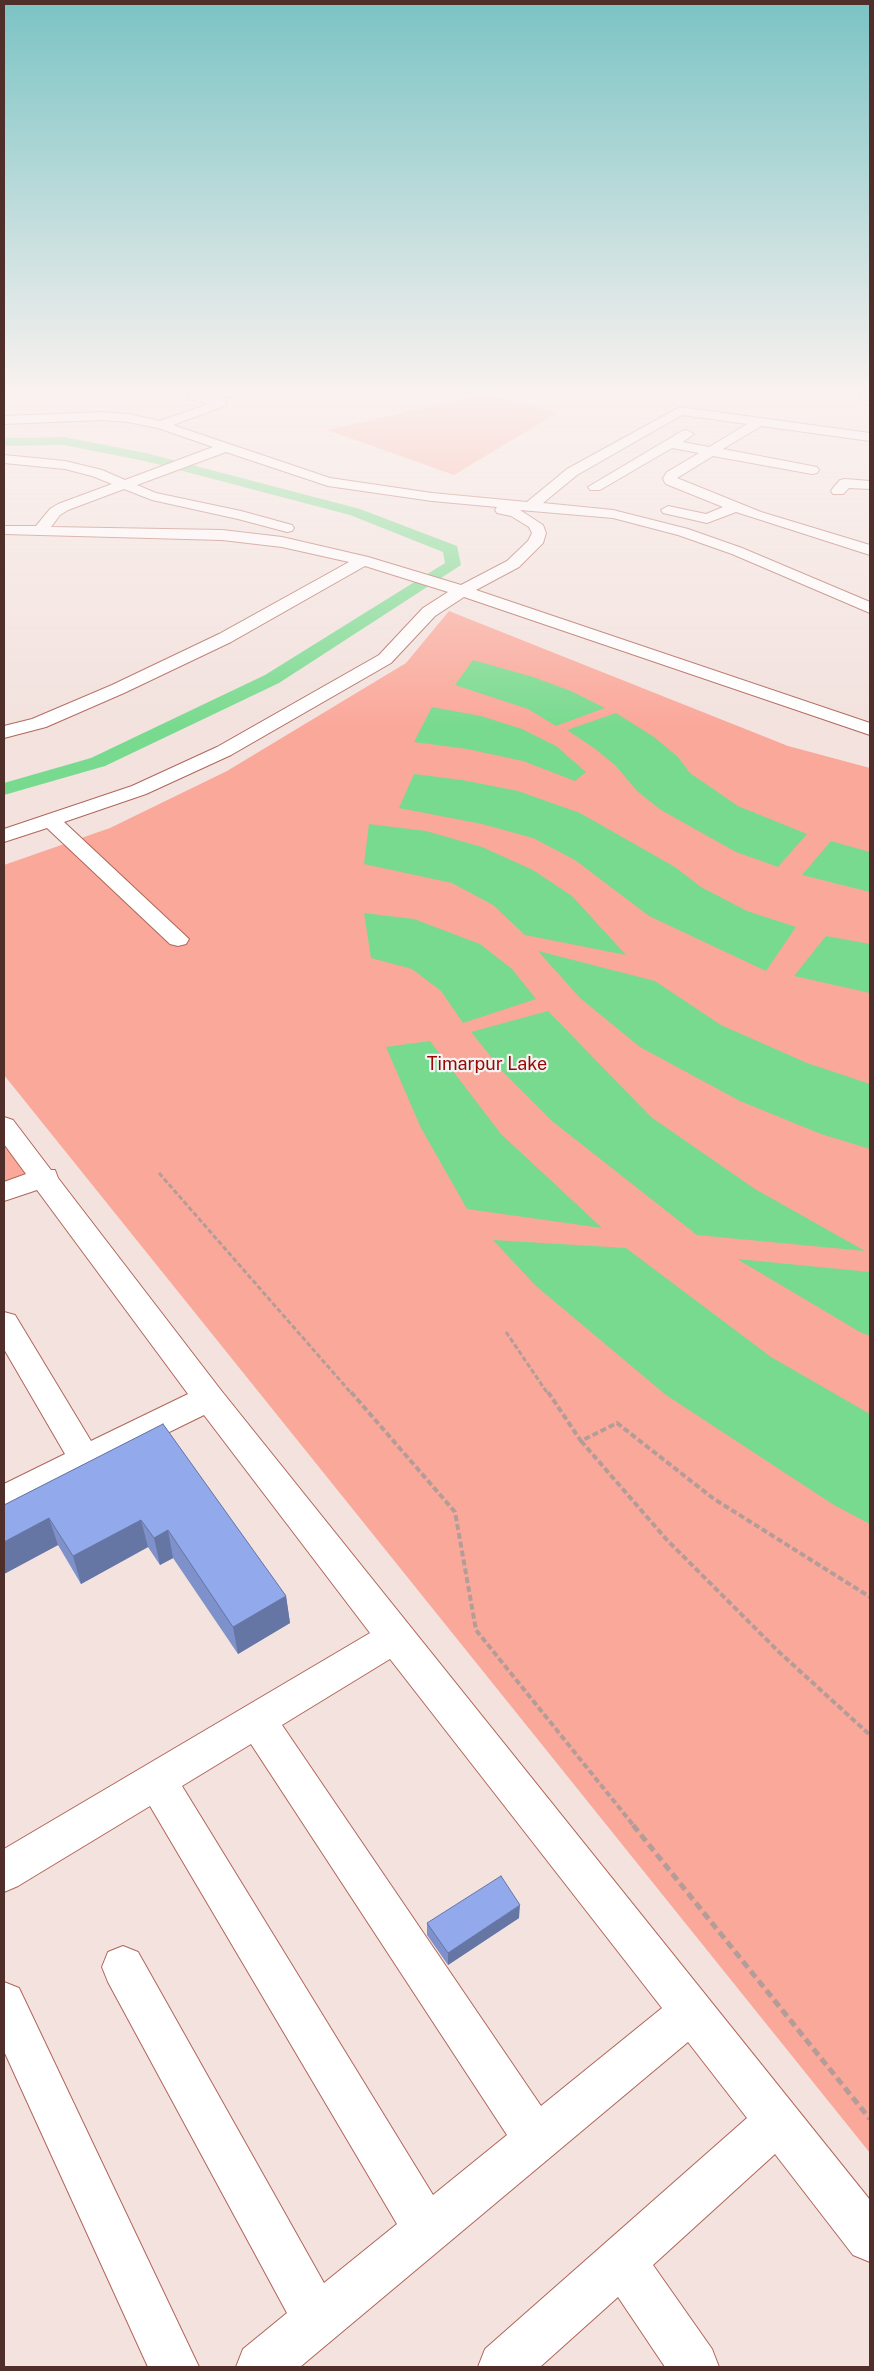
<!DOCTYPE html>
<html>
<head>
<meta charset="utf-8">
<style>
  body { margin:0 }
  #map { position:relative; width:874px; height:2371px; overflow:hidden; background:#f3e2de; font-family:"Public Sans",sans-serif }
  canvas { display:block }
  .frame { position:absolute; inset:0; border:5px solid #502f2a; pointer-events:none }
</style>
</head>
<body>
<div id="map">
<canvas width="874" height="2371"></canvas>
<div class="frame"></div>
</div>
<script>
const c = document.querySelector('canvas').getContext('2d');
c.lineJoin = 'round';
function fill(path, color) { c.fillStyle = color; c.fill(path, 'evenodd'); }
const shape = rows => new Path2D(rows.map(r => 'M' + r).join(''));
function trace(path, color, width, dash) { c.strokeStyle = color; c.lineWidth = width; c.lineCap = dash ? 'butt' : 'round'; c.setLineDash(dash || []); c.stroke(path); }
function drawText(font, color, halo, rows, align = 'center') {
  c.font = font + ' "Public Sans",sans-serif'; c.lineWidth = 4.5; c.setLineDash([]); c.textBaseline = 'middle'; c.strokeStyle = halo; c.fillStyle = color; for (const [text, x, y, turn = 0] of rows) {
    c.save(); c.translate(x, y); c.rotate((+turn || 0) * Math.PI / 180); c.textAlign = isNaN(turn) ? turn : align; if (halo) c.strokeText(text, 0, 0); c.fillText(text, 0, 0); c.restore();
  }
}
fill(shape([
  [477,396,494,396,557,413,454,475,327,430],
  [449,611,788,746,870,768,870,2153,4,1075,4,865,110,828,227,771,406,663],
  [4,1134,36,1176,4,1188]
]), '#faa89a');
fill(shape([
  [473,660,533,677,571,691,605,708,556,726,528,709,455,685],
  [432,707,481,716,522,729,556,746,586,772,575,781,523,761,467,749,414,742],
  [616,713,654,737,678,757,690,773,738,806,807,834,778,867,736,852,661,810,637,791,616,766,594,748,567,730],
  [414,774,462,780,518,791,580,813,675,867,701,887,747,911,796,927,766,971,649,916,575,860,533,838,482,824,399,808],
  [369,824,426,831,482,847,533,870,572,896,626,955,525,935,493,905,452,883,364,864],
  [831,841,870,852,870,892,802,875],
  [364,913,414,919,480,944,512,969,536,999,463,1023,441,991,412,969,371,958],
  [826,936,870,944,870,993,794,976],
  [538,951,655,981,721,1025,807,1063,870,1084,870,1149,821,1134,740,1101,640,1047,580,998],
  [548,1011,651,1117,755,1189,865,1251,697,1235,552,1121,504,1073,471,1032],
  [430,1041,501,1134,602,1228,467,1209,421,1128,386,1047],
  [493,1240,626,1248,771,1357,870,1414,870,1524,834,1505,666,1395,536,1286],
  [737,1259,870,1272,870,1336,860,1332]
]), '#78da8e');
fill(shape([
  [64,437,146,453,360,509,457,546,461,565,279,683,105,766,4,795,4,783,91,758,265,675,445,563,443,552,350,515,145,461,64,445,4,446,4,438,64,437]
]), '#78da8e');
const minor = shape([
  [186,396,207,396,225,400,227,403,225,406,173,425,330,478,432,493,527,502,567,469,680,407,870,433,870,441,761,426,723,449,817,467,819,470,817,473,812,474,713,456,677,478,761,512,870,545,870,555,736,512,707,523,663,513,661,510,668,506,706,514,723,507,666,484,664,481,663,478,667,472,699,453,672,448,600,490,590,490,588,487,682,431,687,430,694,434,683,442,709,447,747,424,682,415,577,475,543,503,613,510,688,529,742,548,870,602,870,613,732,554,678,535,613,518,520,510,543,525,546,533,543,543,519,567,476,590,870,723,870,735,464,597,435,616,391,663,231,755,146,794,64,822,189,939,186,944,178,946,170,944,47,828,4,842,4,829,132,786,217,747,379,655,423,608,448,592,365,566,231,642,124,693,46,727,4,738,4,726,32,719,112,685,219,634,349,562,282,547,222,540,4,534,4,526,36,526,50,509,58,504,112,484,92,476,65,469,4,463,4,455,65,461,102,470,125,480,213,447,158,428,128,422,102,420,4,424,4,416,102,412,128,414,160,421,208,404,188,399,186,396],
  [226,452,328,486,432,501,497,507,495,510,497,513,511,516,529,527,532,533,528,541,507,561,461,585,368,557,282,537,222,530,51,527,60,515,68,510,124,489,152,500,238,519,287,532,292,531,294,528,292,525,241,511,156,493,137,485,226,452],
  [859,396,870,396,870,401,861,399,859,396],
  [845,479,870,481,870,489,849,488,843,494,833,494,831,491,833,488,840,480,845,479],
  [4,1117,13,1120,51,1170,55,1170,58,1178,220,1389,870,2200,870,2262,853,2255,775,2154,653,2265,712,2349,719,2367,665,2367,618,2297,540,2367,478,2367,485,2349,747,2118,688,2042,300,2367,236,2367,243,2349,287,2313,108,1982,102,1967,108,1952,123,1946,138,1952,324,2283,397,2224,150,1806,18,1886,4,1892,4,1849,370,1633,204,1415,4,1513,4,1484,65,1454,4,1349,4,1312,15,1315,91,1441,188,1394,37,1190,4,1201,4,1182,26,1174,4,1144,4,1117],
  [390,1659,662,2008,541,2106,282,1725,390,1659],
  [251,1744,507,2135,433,2195,182,1786,251,1744],
  [4,1982,19,1988,199,2367,148,2367,4,2051,4,1982]
]);
trace(minor, '#b1665a', 2);
trace(shape([
  [159,1173,352,1394],
  [506,1332,548,1394]
]), '#b49d98', 3, [5, 2.5]);
trace(shape([
  [351,1392,455,1512,476,1630,634,1826],
  [548,1392,581,1441,617,1423,714,1499,870,1597],
  [581,1441,667,1540,779,1652,870,1735]
]), '#b49d98', 4, [6, 3]);
trace(shape([
  [633,1825,870,2119]
]), '#b49d98', 5, [8, 4.5]);
fill(minor, '#fff');
fill(shape([
  [217,396,238,396,230,399],
  [163,1424,286,1596,290,1623,238,1654,173,1558,160,1565,148,1547,81,1584,58,1545,4,1574,4,1505],
  [519,1918,448,1965,427,1935,427,1923]
]), '#7e91ca');
fill(shape([
  [229,396,238,396,230,399],
  [49,1518,58,1545,4,1574,4,1542],
  [141,1520,148,1547,81,1584,73,1556],
  [168,1530,173,1558,160,1565,154,1538],
  [286,1596,290,1623,238,1654,233,1627],
  [520,1905,519,1918,448,1965,448,1953]
]), '#6676a4');
const building = shape([
  [163,1424,286,1596,233,1627,168,1530,154,1538,141,1520,73,1556,49,1518,4,1542,4,1505,163,1424],
  [501,1876,520,1905,448,1953,427,1923,501,1876]
]);
fill(building, '#92a9eb');
trace(building, '#6676a4', 1);
const sky = c.createLinearGradient(0, 0, 0, 728);
sky.addColorStop(0, '#7bc3c4');
sky.addColorStop(0.54, '#faf2f0');
sky.addColorStop(1, '#faf2f000');
c.fillStyle = sky;
c.fillRect(0, 0, 874, 728);
drawText('18px', '#970802', '#f3f3f3', [
  ["Timarpur Lake",487,1064]
]);
</script>
</body>
</html>
